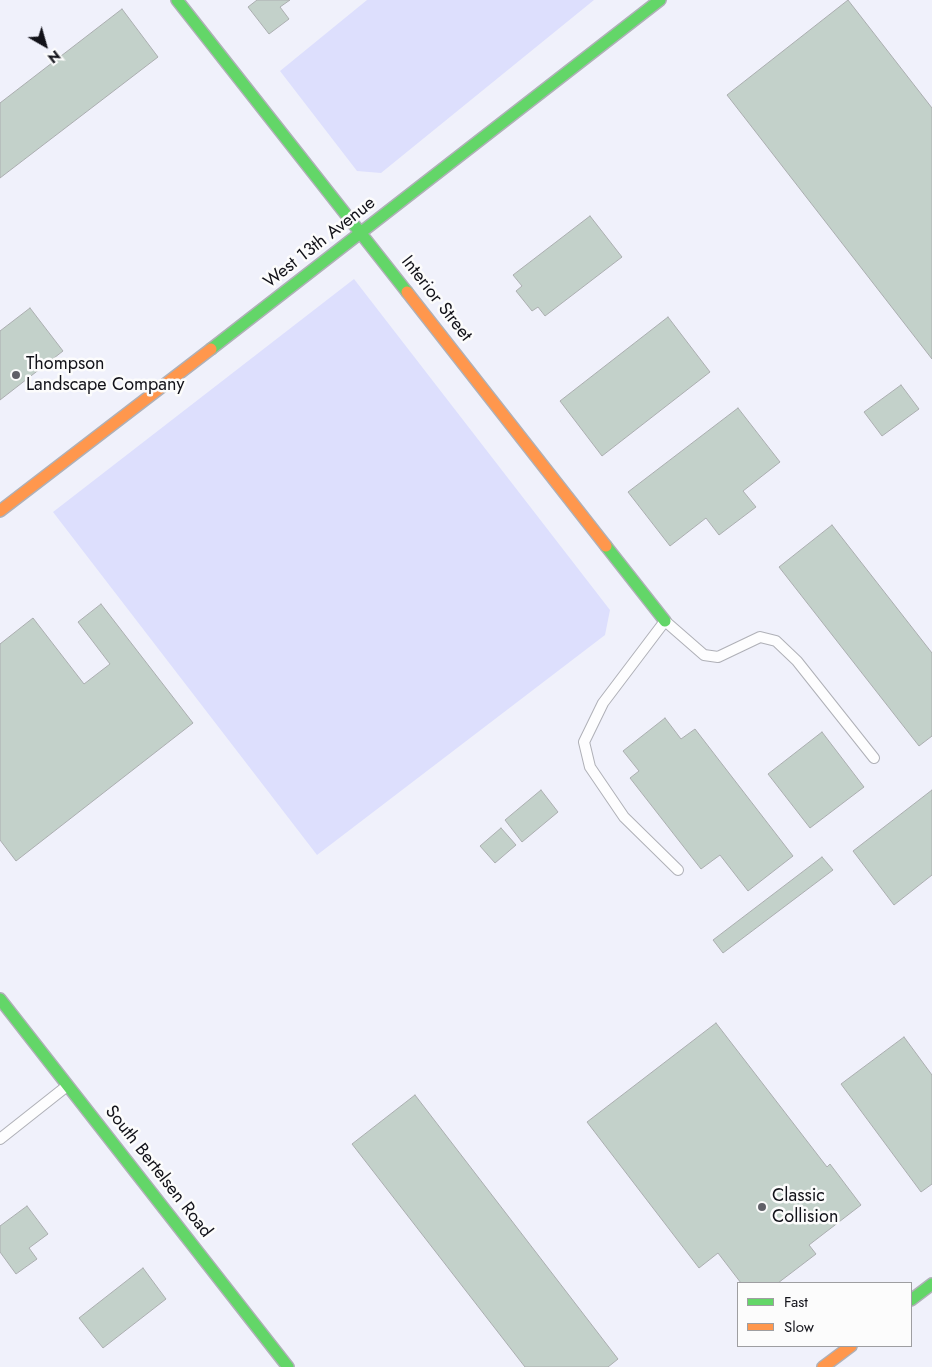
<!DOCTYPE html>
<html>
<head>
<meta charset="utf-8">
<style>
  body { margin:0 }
  #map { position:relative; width:932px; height:1367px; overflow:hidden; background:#f0f1fb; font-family:Jost,sans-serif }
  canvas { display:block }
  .legend { position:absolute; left:737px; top:1282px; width:175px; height:65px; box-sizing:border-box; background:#fcfcfc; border:1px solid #9e9ea1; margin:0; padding:6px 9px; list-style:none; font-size:15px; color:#121219 }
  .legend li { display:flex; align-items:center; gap:10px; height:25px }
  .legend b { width:25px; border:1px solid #9e9ea1 }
  .north { position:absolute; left:20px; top:20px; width:50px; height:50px; -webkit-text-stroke:4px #fcfcfc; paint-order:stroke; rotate:142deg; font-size:14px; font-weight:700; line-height:20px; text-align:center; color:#121219 }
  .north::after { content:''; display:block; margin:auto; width:18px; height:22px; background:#121219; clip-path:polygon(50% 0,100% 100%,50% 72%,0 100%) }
</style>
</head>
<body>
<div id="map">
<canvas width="932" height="1367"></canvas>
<ul class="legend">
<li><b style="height:6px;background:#63d668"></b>Fast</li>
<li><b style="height:6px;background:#ff974d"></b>Slow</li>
</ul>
<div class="north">N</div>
</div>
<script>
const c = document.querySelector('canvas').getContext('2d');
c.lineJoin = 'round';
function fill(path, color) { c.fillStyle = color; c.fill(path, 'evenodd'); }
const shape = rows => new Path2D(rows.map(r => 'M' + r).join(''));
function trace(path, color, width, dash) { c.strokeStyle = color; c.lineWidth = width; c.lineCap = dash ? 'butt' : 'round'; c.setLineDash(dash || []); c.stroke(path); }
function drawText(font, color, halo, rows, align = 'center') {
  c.font = font + ' Jost,sans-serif'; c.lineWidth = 5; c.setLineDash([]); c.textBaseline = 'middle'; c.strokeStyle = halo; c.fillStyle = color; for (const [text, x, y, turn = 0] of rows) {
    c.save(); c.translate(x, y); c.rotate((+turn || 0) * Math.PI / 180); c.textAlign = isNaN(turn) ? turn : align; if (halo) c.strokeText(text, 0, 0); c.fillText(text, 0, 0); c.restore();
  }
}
fill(shape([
  [367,0,594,0,381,173,357,171,280,71],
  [354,279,610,610,605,635,317,855,53,512]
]), '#dddffd');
const building = shape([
  [257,0,290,0,280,7,289,19,269,34,248,7,257,0],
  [848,0,932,108,932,359,727,95,848,0],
  [122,9,158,57,0,178,0,103,122,9],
  [590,216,622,257,545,316,538,307,532,311,516,291,522,286,513,275,590,216],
  [30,308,63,351,0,400,0,331,30,308],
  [668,317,710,372,602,456,560,401,668,317],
  [901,385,919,409,882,436,864,412,901,385],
  [738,408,780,462,743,491,756,507,719,535,706,518,670,546,628,492,738,408],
  [832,525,932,653,932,736,919,746,779,567,832,525],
  [101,604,193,723,16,861,0,840,0,644,33,618,84,684,110,664,78,622,101,604],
  [665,718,681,739,695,729,793,856,748,891,720,855,701,869,630,778,639,771,623,751,665,718],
  [822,732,864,787,810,828,768,774,822,732],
  [541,790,558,812,522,842,505,820,541,790],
  [932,790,932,875,894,905,853,851,932,790],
  [501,828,516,845,495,863,480,846,501,828],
  [822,857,833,870,723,953,713,940,822,857],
  [716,1023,827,1167,830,1164,861,1205,809,1245,816,1254,778,1283,741,1283,718,1253,699,1268,587,1122,716,1023],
  [904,1037,932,1075,932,1184,921,1192,841,1084,904,1037],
  [415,1095,618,1359,608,1367,525,1367,352,1144,415,1095],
  [27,1206,48,1234,29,1248,37,1259,16,1274,0,1252,0,1226,27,1206],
  [143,1268,166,1299,103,1348,79,1318,143,1268]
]);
fill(building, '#c3d1ca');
trace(building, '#abaeb0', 1);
const lane = shape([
  [678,870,624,817,590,767,584,742,603,703,665,621,704,655,718,657,760,637,776,641,797,661,874,758],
  [0,1139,67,1086]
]);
const fast = shape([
  [177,0,407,292],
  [211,349,660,0],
  [606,546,665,621],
  [0,999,288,1367],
  [911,1300,932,1284]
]);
const slow = shape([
  [407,292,606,546],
  [0,511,211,349],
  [823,1367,851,1346]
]);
trace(lane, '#afb0b7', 12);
trace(fast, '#afb0b7', 14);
trace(slow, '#afb0b7', 14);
trace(lane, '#fdfdfe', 10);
trace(fast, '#63d668', 11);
trace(slow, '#ff974d', 11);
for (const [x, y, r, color] of [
  [16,375,5,"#606068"],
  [762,1207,5,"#606068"]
]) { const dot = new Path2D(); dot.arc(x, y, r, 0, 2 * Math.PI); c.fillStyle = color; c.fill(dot); trace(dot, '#fcfcfc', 2); }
drawText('18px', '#121219', '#fcfcfc', [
  ["West 13th Avenue",320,243,-38],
  ["Interior Street",436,299,52],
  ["South Bertelsen Road",158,1172,52]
]);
drawText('18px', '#121219', '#fcfcfc', [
  ["Thompson",26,365],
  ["Landscape Company",26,386],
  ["Classic",772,1197],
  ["Collision",772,1218]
], 'left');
</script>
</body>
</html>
